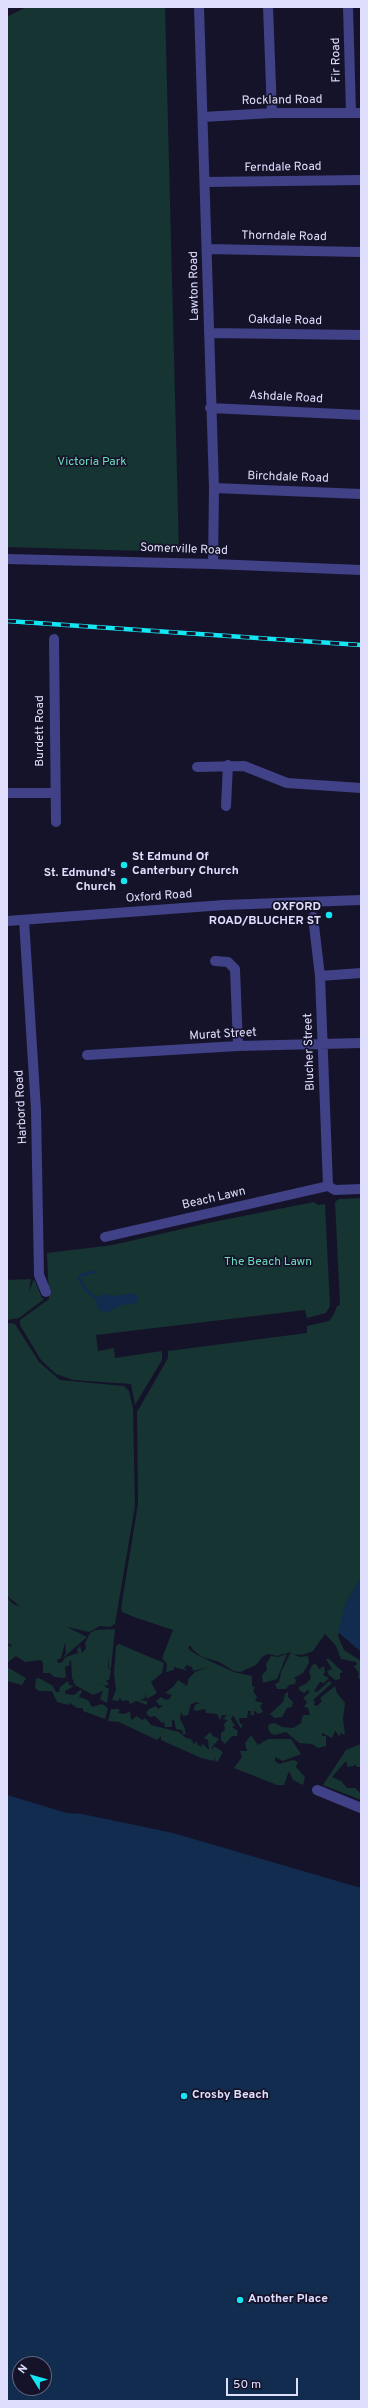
<!DOCTYPE html>
<html>
<head>
<meta charset="utf-8">
<style>
  body { margin:0 }
  #map { position:relative; width:368px; height:2408px; overflow:hidden; background:#15132a; font-family:Overpass,sans-serif }
  canvas { display:block }
  .frame { position:absolute; inset:0; border:8px solid #e0defd; pointer-events:none }
  .north { position:absolute; left:12px; top:2356px; width:40px; height:40px; box-sizing:border-box; background:#15132a; border:1px solid #66647e; border-radius:50%; rotate:307deg; font-size:11px; font-weight:700; line-height:16px; text-align:center; color:#e0defd }
  .north::after { content:''; display:block; margin:auto; width:14px; height:18px; background:#14e7f3; clip-path:polygon(50% 0,100% 100%,50% 72%,0 100%) }
  .scale { position:absolute; left:226px; top:2378px; width:72px; height:18px; box-sizing:border-box; border:2px solid #e0defd; border-top:0; padding-left:5px; font-size:12px; line-height:14px; white-space:nowrap; color:#e0defd; -webkit-text-stroke:3px #15132a; paint-order:stroke }
</style>
</head>
<body>
<div id="map">
<canvas width="368" height="2408"></canvas>
<div class="frame"></div>
<div class="north">N</div>
<div class="scale">50 m</div>
</div>
<script>
const c = document.querySelector('canvas').getContext('2d');
c.lineJoin = 'round';
function fill(path, color) { c.fillStyle = color; c.fill(path, 'evenodd'); }
const shape = rows => new Path2D(rows.map(r => 'M' + r).join(''));
function trace(path, color, width, dash) { c.strokeStyle = color; c.lineWidth = width; c.lineCap = dash ? 'butt' : 'round'; c.setLineDash(dash || []); c.stroke(path); }
function drawText(font, color, halo, rows, align = 'center') {
  c.font = font + ' Overpass,sans-serif'; c.lineWidth = 3.5; c.setLineDash([]); c.textBaseline = 'middle'; c.strokeStyle = halo; c.fillStyle = color; for (const [text, x, y, turn = 0] of rows) {
    c.save(); c.translate(x, y); c.rotate((+turn || 0) * Math.PI / 180); c.textAlign = isNaN(turn) ? turn : align; if (halo) c.strokeText(text, 0, 0); c.fillText(text, 0, 0); c.restore();
  }
}
fill(shape([
  [26,7,165,7,179,552,7,547,7,17],
  [361,1198,361,1578,346,1603,338,1636,344,1650,361,1661,361,1681,358,1677,359,1673,354,1666,357,1664,356,1662,341,1659,336,1646,325,1634,313,1651,302,1655,293,1654,300,1657,308,1656,309,1663,303,1673,294,1678,296,1680,295,1684,289,1685,286,1689,277,1689,275,1684,279,1682,281,1672,291,1652,277,1656,268,1654,262,1657,256,1665,240,1672,234,1671,219,1662,202,1657,193,1650,190,1645,188,1648,192,1652,201,1657,234,1672,252,1676,252,1686,255,1687,253,1691,257,1697,255,1701,263,1703,260,1706,263,1712,258,1714,254,1710,254,1715,250,1715,251,1711,248,1711,247,1718,239,1718,240,1724,243,1724,241,1729,233,1715,231,1719,235,1726,232,1727,238,1731,237,1736,232,1736,225,1744,221,1740,221,1733,225,1730,224,1724,228,1720,223,1719,227,1715,222,1715,220,1720,217,1714,206,1713,205,1709,196,1711,193,1709,196,1704,200,1704,197,1702,191,1704,188,1715,183,1716,181,1712,180,1719,184,1726,186,1734,183,1734,182,1730,176,1729,174,1720,172,1720,172,1727,165,1727,164,1722,162,1723,155,1716,150,1717,146,1713,149,1709,156,1706,158,1709,163,1706,159,1705,156,1701,161,1697,166,1700,169,1699,172,1695,165,1693,174,1686,178,1680,187,1686,189,1678,195,1672,208,1667,193,1671,192,1667,187,1665,184,1668,188,1671,174,1667,174,1670,166,1672,167,1664,162,1658,173,1630,134,1617,122,1612,121,1608,138,1504,137,1412,168,1358,168,1351,307,1333,307,1326,329,1321,334,1314,337,1306,340,1305,335,1202,339,1199],
  [314,1202,318,1205,325,1204,330,1306,326,1313,307,1318,305,1310,96,1335,98,1351,114,1348,115,1358,162,1351,162,1360,135,1405,131,1384,73,1380,56,1374,41,1360,20,1325,20,1320,49,1299,47,1253,113,1245,208,1223],
  [31,1279,29,1292,34,1279,42,1298,44,1298,43,1300,19,1318,7,1320,7,1280],
  [10,1323,15,1324,39,1362,60,1380,124,1386,129,1391,133,1408,135,1506,115,1624,110,1627,100,1626,89,1632,67,1627,87,1637,63,1658,66,1653,65,1643,61,1658,57,1660,58,1663,61,1663,66,1657,78,1653,77,1649,80,1646,82,1653,86,1648,85,1643,90,1633,95,1630,115,1629,111,1668,109,1668,108,1656,108,1668,111,1670,109,1680,106,1680,109,1684,105,1686,98,1682,109,1689,107,1703,100,1699,103,1691,93,1695,75,1685,72,1678,71,1660,69,1662,70,1665,65,1667,66,1677,63,1678,54,1677,50,1673,43,1673,43,1663,41,1660,25,1662,16,1656,7,1663,7,1644,10,1647,12,1645,7,1643,7,1597,13,1604,21,1607,7,1596,7,1324],
  [119,1644,164,1663,162,1673,151,1682,157,1693,147,1699,146,1694,145,1698,140,1700,147,1701,147,1705,136,1701,130,1704,128,1700,122,1701,120,1698,118,1701,112,1700,116,1690,114,1674,116,1646],
  [287,1654,277,1679,263,1683,262,1675,267,1670,266,1664,271,1656,278,1657],
  [326,1659,329,1659,343,1672,340,1673,340,1679,335,1680,329,1675,327,1671,332,1669],
  [316,1664,319,1669,324,1666,325,1672,323,1675,329,1678,324,1683,320,1682,314,1691,317,1692,329,1681,332,1683,313,1700,315,1701,314,1705,317,1706,322,1701,320,1698,335,1686,337,1693,345,1703,343,1719,345,1735,340,1733,340,1737,335,1731,332,1738,322,1733,322,1736,326,1736,326,1746,318,1748,312,1744,299,1743,286,1732,275,1735,270,1733,268,1728,269,1724,275,1723,282,1727,293,1728,301,1723,303,1715,310,1715,308,1708,304,1707,307,1702,303,1698,310,1692,308,1690,304,1693,299,1690,299,1687,307,1683,311,1678,309,1672,312,1665],
  [7,1667,26,1678,22,1685,7,1681],
  [39,1678,53,1686,56,1692,59,1692,60,1687,68,1681,69,1685,74,1686,65,1691,65,1694,74,1695,80,1690,82,1691,79,1697,88,1700,92,1707,102,1704,108,1708,105,1719,83,1711,83,1708,77,1708,70,1703,68,1705,57,1702,52,1691,39,1691,35,1688,36,1679],
  [288,1692,288,1697,293,1702,292,1707,287,1708,282,1717,274,1718,272,1715,269,1715,283,1702,285,1694],
  [111,1709,118,1709,120,1710,118,1713,125,1714,130,1711,131,1720,137,1716,142,1720,145,1718,151,1725,179,1732,186,1738,191,1739,194,1744,196,1741,198,1745,202,1747,201,1744,204,1745,209,1750,208,1740,204,1738,210,1732,213,1736,219,1739,212,1747,212,1750,214,1746,223,1752,218,1761,216,1762,214,1757,214,1761,201,1758,161,1740,161,1736,157,1740,119,1722,108,1721],
  [251,1735,258,1745,268,1739,291,1739,301,1754,283,1761,275,1757,275,1761,279,1764,293,1760,298,1762,296,1767,305,1777,303,1785,293,1780,289,1771,284,1785,277,1785,234,1768,242,1757,240,1751,247,1751,245,1743],
  [361,1744,361,1767,357,1767,355,1764,354,1766,347,1767,347,1762,345,1762,332,1777,341,1781,347,1788,355,1788,361,1794,361,1800,323,1785,346,1750]
]), '#163431');
fill(shape([
  [132,1293,139,1296,137,1303,122,1305,108,1312,100,1311,96,1304,97,1298,103,1294,116,1296],
  [361,1578,361,1652,338,1632,346,1603],
  [7,1795,67,1813,82,1814,173,1833,361,1888,361,2401,7,2401],
  [20,2364,44,2364,44,2388,20,2388]
]), '#122c4f');
trace(shape([
  [95,1272,81,1275,79,1279,86,1290,97,1299]
]), '#122c4f', 3);
trace(shape([
  [199,7,214,488,213,564],
  [268,7,272,113],
  [348,7,351,113],
  [203,117,272,113,361,113],
  [205,182,361,180],
  [207,249,361,252],
  [209,333,361,335],
  [210,408,361,415],
  [214,488,361,494],
  [7,559,213,564,361,570],
  [54,639,56,822],
  [197,767,244,766,287,783,361,788],
  [7,793,55,793],
  [226,806,228,765],
  [313,917,320,976,328,1186],
  [24,920,36,1110,39,1275,46,1292],
  [7,921,224,905,361,900],
  [215,961,228,962,235,969,238,1046],
  [320,976,361,973],
  [87,1055,238,1046,361,1043],
  [328,1186,335,1190,361,1189],
  [105,1237,328,1186],
  [317,1790,361,1808]
]), '#404186', 10);
const rail = shape([
  [7,621,361,645]
]);
trace(rail, '#14e7f3', 4.5);
trace(rail, '#15132a', 3, [9]);
for (const [x, y, r, color] of [
  [124,865,4,"#14e7f3"],
  [124,881,4,"#14e7f3"],
  [329,915,4,"#14e7f3"],
  [184,2096,4,"#14e7f3"],
  [240,2300,4,"#14e7f3"]
]) { const dot = new Path2D(); dot.arc(x, y, r, 0, 2 * Math.PI); c.fillStyle = color; c.fill(dot); trace(dot, '#15132a', 1.5); }
drawText('12px', '#e0defd', '#15132a', [
  ["Fir Road",337,60,-91],
  ["Rockland Road",282,101,-1],
  ["Ferndale Road",283,168,-1],
  ["Thorndale Road",284,237,1],
  ["Lawton Road",195,286,-91],
  ["Oakdale Road",285,321,1],
  ["Ashdale Road",286,398,3],
  ["Birchdale Road",288,478,2],
  ["Somerville Road",184,550,2],
  ["Burdett Road",41,731,-90],
  ["Oxford Road",159,897,-4],
  ["Murat Street",223,1035,-3],
  ["Blucher Street",310,1052,-92],
  ["Harbord Road",22,1107,-93],
  ["Beach Lawn",214,1199,-13]
]);
drawText('12px', '#6cdbba', '#15132a', [
  ["Victoria Park",92,463],
  ["The Beach Lawn",268,1263]
]);
drawText('bold 12px', '#e0defd', '#15132a', [
  ["St Edmund Of",132,858],
  ["Canterbury Church",132,872],
  ["St. Edmund's",116,874,"right"],
  ["Church",116,888,"right"],
  ["OXFORD",321,908,"right"],
  ["ROAD/BLUCHER ST",321,922,"right"],
  ["Crosby Beach",192,2096],
  ["Another Place",248,2300]
], 'left');
</script>
</body>
</html>
